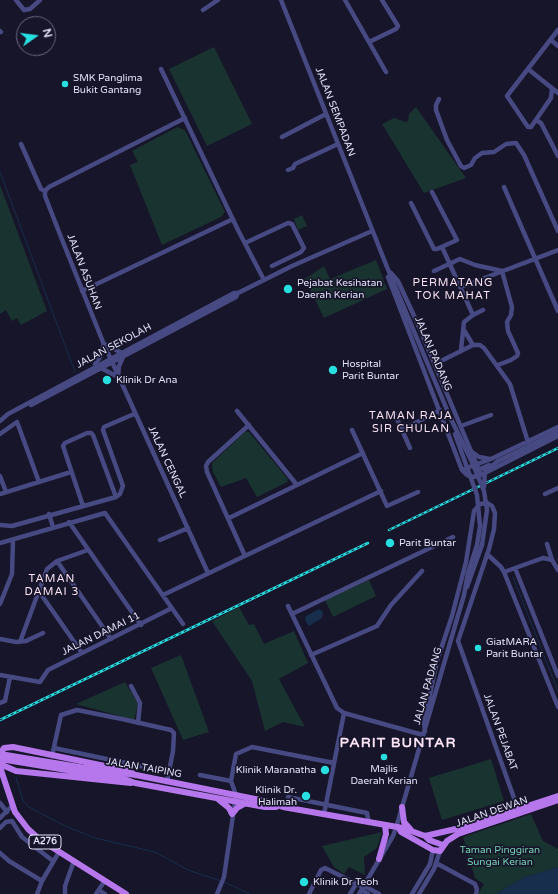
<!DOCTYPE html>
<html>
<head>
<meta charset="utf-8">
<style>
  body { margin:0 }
  #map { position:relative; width:558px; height:894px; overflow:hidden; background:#17152a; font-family:"Varela Round",sans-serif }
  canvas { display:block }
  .north { position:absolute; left:16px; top:16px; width:40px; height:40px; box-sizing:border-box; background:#17152a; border:1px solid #69677e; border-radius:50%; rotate:76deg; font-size:11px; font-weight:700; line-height:16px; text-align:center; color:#e3e2fb }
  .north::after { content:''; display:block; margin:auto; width:14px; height:18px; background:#27dee1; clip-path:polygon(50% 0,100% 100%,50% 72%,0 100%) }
</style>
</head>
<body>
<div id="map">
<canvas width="558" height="894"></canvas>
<div class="north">N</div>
</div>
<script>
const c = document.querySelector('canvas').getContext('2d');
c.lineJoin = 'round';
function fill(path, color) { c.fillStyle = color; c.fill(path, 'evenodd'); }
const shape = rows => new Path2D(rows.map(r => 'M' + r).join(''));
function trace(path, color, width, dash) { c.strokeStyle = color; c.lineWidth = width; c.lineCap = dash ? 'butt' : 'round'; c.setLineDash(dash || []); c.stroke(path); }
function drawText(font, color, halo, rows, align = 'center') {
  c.font = font + ' "Varela Round",sans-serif'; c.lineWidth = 3.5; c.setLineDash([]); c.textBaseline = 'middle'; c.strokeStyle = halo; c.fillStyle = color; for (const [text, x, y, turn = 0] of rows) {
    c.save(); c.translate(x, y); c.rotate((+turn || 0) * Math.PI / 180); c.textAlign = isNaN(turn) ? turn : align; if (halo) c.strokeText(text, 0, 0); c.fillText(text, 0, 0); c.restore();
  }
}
fill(shape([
  [214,47,252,124,207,146,169,69],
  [416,107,466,178,424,193,382,124,394,118,406,122,408,121,409,114],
  [177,127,185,130,225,212,221,217,162,245,130,165,138,162,132,151],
  [0,185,47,311,21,325,17,318,12,321,6,310,0,314],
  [302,215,307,226,298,230,294,219],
  [376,260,387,289,324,318,305,279,324,266,330,279],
  [245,432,249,432,288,479,287,482,257,497,246,478,221,487,213,472,212,463],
  [369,580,376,596,333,617,325,600],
  [239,607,249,625,254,624,264,644,294,631,308,663,279,679,305,727,283,722,265,731,252,681,212,621],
  [181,655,209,732,183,740,151,668],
  [125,682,138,704,134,720,76,704],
  [491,759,504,801,442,820,429,778],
  [531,814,543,841,558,849,558,867,525,877,496,894,478,894,484,884,475,878,463,837],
  [382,832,377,848,364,857,365,875,349,867,344,874,334,867,322,846]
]), '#193330');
fill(shape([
  [319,609,323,612,322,618,309,626,305,620,306,616],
  [558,867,558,894,496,894,525,877]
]), '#172f4c');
trace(shape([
  [0,172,75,372],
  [513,577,558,691],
  [16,777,23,801,29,807,63,825,95,838,155,852,188,870,221,881],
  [224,882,250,894]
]), '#172f4c', 1);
trace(shape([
  [16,0,24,10,30,9,40,0],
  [281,0,387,267,450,417],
  [345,0,386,72],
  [203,10,218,0],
  [0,31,1,32],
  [551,40,558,46],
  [369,42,396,29,398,26,382,0],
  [161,69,238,230,264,280],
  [528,69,558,93],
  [552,89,551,98,531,127,528,127,507,96,558,30],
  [439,99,436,105,436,110,447,140,461,166,464,168,471,165,475,158,482,153,494,152,506,144,516,143,524,155,558,231],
  [536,120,541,123,558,156],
  [282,137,326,114],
  [21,144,41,189,45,191],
  [288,170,293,168,295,164,338,144],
  [504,187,558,311],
  [45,191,45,196,61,237,103,342,208,573],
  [45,191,49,187,185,118],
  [411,203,434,249,437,249,457,240,432,192],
  [245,243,288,223,292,224,304,248,301,252,272,266],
  [442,247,473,315],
  [434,271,460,259,475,265,502,271,512,307,511,315,507,322,508,331,518,353,517,356,511,360,498,365],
  [391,273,398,281,416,320,481,475],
  [388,277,462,470,467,475,473,477,481,475,558,436],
  [461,287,558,250],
  [82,291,233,219],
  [464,330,473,345],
  [104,344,120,352],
  [461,350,464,322,473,315,483,310],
  [95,364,101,356,103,346],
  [435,364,473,345,480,345,484,348,510,384,528,442],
  [101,368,116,376],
  [118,376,119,366,124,355],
  [31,405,236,297,238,293],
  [237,411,297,485],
  [394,412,410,448],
  [0,421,8,414,234,293,238,293,292,266,372,231],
  [461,426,491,415],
  [352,430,387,506,418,492],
  [402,430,440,410],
  [0,434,17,422,39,482],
  [472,452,479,457,490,459],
  [498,461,558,432],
  [464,469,491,459,558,427],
  [0,476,6,492],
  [0,494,71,472],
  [545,494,558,488],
  [83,506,63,446,65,443,87,433,91,433,93,435,116,497],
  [49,514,53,527],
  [229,518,363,453],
  [69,522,141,625],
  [0,525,12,526,116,497,120,494,123,486,103,430,104,427,134,414],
  [160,540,188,528],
  [0,543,105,513,183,624],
  [547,544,552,560,558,570],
  [487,554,501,567,504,572,558,707],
  [245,556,207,472,206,466,208,462,249,425],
  [57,561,111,639],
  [515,568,558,676],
  [504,572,543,558,552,560],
  [467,587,482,545],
  [38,590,82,653],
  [163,595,381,491],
  [0,604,12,574,13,540],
  [288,606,337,708,344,713,423,735],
  [292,614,453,537],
  [0,639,16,642,26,641,43,633],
  [20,642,47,569,57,561,88,550],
  [311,655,377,626,391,605,422,571],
  [0,675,40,682,48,670,172,608],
  [131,686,140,703,138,723],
  [0,703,5,701,10,677],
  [425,731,424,723,437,661,452,616,466,562,474,511,480,504,487,503,492,506,495,513,494,529,489,549,458,641,519,812],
  [54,748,169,772],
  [52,756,61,715,77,710,122,719,171,730,174,733,173,751,167,782],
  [200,775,231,781,236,795,224,877,217,894],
  [231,781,236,754,252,747,334,763],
  [288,797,367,813,369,823],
  [0,803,7,812],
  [324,814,344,713],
  [0,818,12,806],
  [0,828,6,822,12,821,22,837,53,861],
  [0,853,9,861,42,881],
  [436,863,475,884,477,890,476,894],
  [99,890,105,894],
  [37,894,42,881,59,852],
  [65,894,65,886,74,861],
  [96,894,104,882],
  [309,894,321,870,325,868,363,887],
  [350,894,356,884],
  [359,894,393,836,396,828,464,595,468,573,477,545],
  [368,894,363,891,363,887,366,887,379,894],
  [412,894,430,864,433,850],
  [419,894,434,869,440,851]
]), '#474982', 4.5);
trace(shape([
  [0,754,4,748,13,747,129,771,135,775],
  [0,759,127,780,135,783,265,807,276,807],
  [0,764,16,771,131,783],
  [0,767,15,812,28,829,39,839,126,894],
  [85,768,136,775,265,801,283,807,403,828,425,836,460,828,558,796],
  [219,800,229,808,232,814,237,808,246,803],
  [402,807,404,822,411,830],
  [399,828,401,832,433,850,440,851,447,841,458,834,558,800],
  [425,836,429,840,443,845],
  [379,859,386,834,385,825]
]), '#b777ec', 6);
const rail = shape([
  [389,530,558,448],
  [0,720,368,543]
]);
trace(rail, '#27dee1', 2.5);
trace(rail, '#17152a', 1, [3]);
trace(shape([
  [450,417,471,460,484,491,487,510,482,545],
  [455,434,477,495,480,526,477,545],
  [476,471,489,465],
  [484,487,485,471,498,461]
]), '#474982', 4.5);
trace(shape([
  [0,754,85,768]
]), '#b777ec', 6);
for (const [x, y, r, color] of [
  [65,84,4,"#27dee1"],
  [288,289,5,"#27dee1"],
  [333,370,5,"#27dee1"],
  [107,380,5,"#27dee1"],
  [390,543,5,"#27dee1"],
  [478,648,4,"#27dee1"],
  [384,757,4,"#27dee1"],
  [325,770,5,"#27dee1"],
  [306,796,5,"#27dee1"],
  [304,882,5,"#27dee1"]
]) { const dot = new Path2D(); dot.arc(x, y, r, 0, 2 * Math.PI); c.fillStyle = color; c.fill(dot); trace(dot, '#17152a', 1.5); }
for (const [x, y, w] of [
  [45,842,32]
]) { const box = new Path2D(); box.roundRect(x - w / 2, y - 7, w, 14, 3); c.fillStyle = '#17152a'; c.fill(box); trace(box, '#e3e2fb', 1); }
drawText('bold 9px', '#e3e2fb', null, [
  ["A276",45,842]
]);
drawText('10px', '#e3e2fb', '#17152a', [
  ["SMK Panglima",73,78],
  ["Bukit Gantang",73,90],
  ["Pejabat Kesihatan",297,283],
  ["Daerah Kerian",297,295],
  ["Hospital",342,364],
  ["Parit Buntar",342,376],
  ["Klinik Dr Ana",116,380],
  ["Parit Buntar",399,543],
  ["GiatMARA",486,642],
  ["Parit Buntar",486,654],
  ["Majlis",384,769,"center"],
  ["Daerah Kerian",384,781,"center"],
  ["Klinik Maranatha",316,770,"right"],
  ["Klinik Dr.",297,790,"right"],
  ["Halimah",297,802,"right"],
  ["Klinik Dr Teoh",313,882]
], 'left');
drawText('10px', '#e3e2fb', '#17152a', [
  ["JALAN SEMPADAN",335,112,69],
  ["JALAN ASUHAN",84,272,69],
  ["JALAN SEKOLAH",114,346,-28],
  ["JALAN PADANG",433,354,67],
  ["JALAN CENGAL",167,462,65],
  ["JALAN DAMAI 11",101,634,-26],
  ["JALAN PADANG",428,686,-74],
  ["JALAN PEJABAT",500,732,70],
  ["JALAN TAIPING",144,768,10],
  ["JALAN DEWAN",492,812,-19]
]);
drawText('10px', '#76d3b4', '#17152a', [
  ["Taman Pinggiran",500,850],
  ["Sungai Kerian",500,862]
]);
c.letterSpacing = '1px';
drawText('11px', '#fbe4f5', '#17152a', [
  ["PERMATANG",453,283],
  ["TOK MAHAT",453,296],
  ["TAMAN RAJA",411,416],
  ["SIR CHULAN",411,429],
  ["TAMAN",52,579],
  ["DAMAI 3",52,592]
]);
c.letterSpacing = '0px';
c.letterSpacing = '1px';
drawText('bold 14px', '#fbe4f5', '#17152a', [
  ["PARIT BUNTAR",398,743]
]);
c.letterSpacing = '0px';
</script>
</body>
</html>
